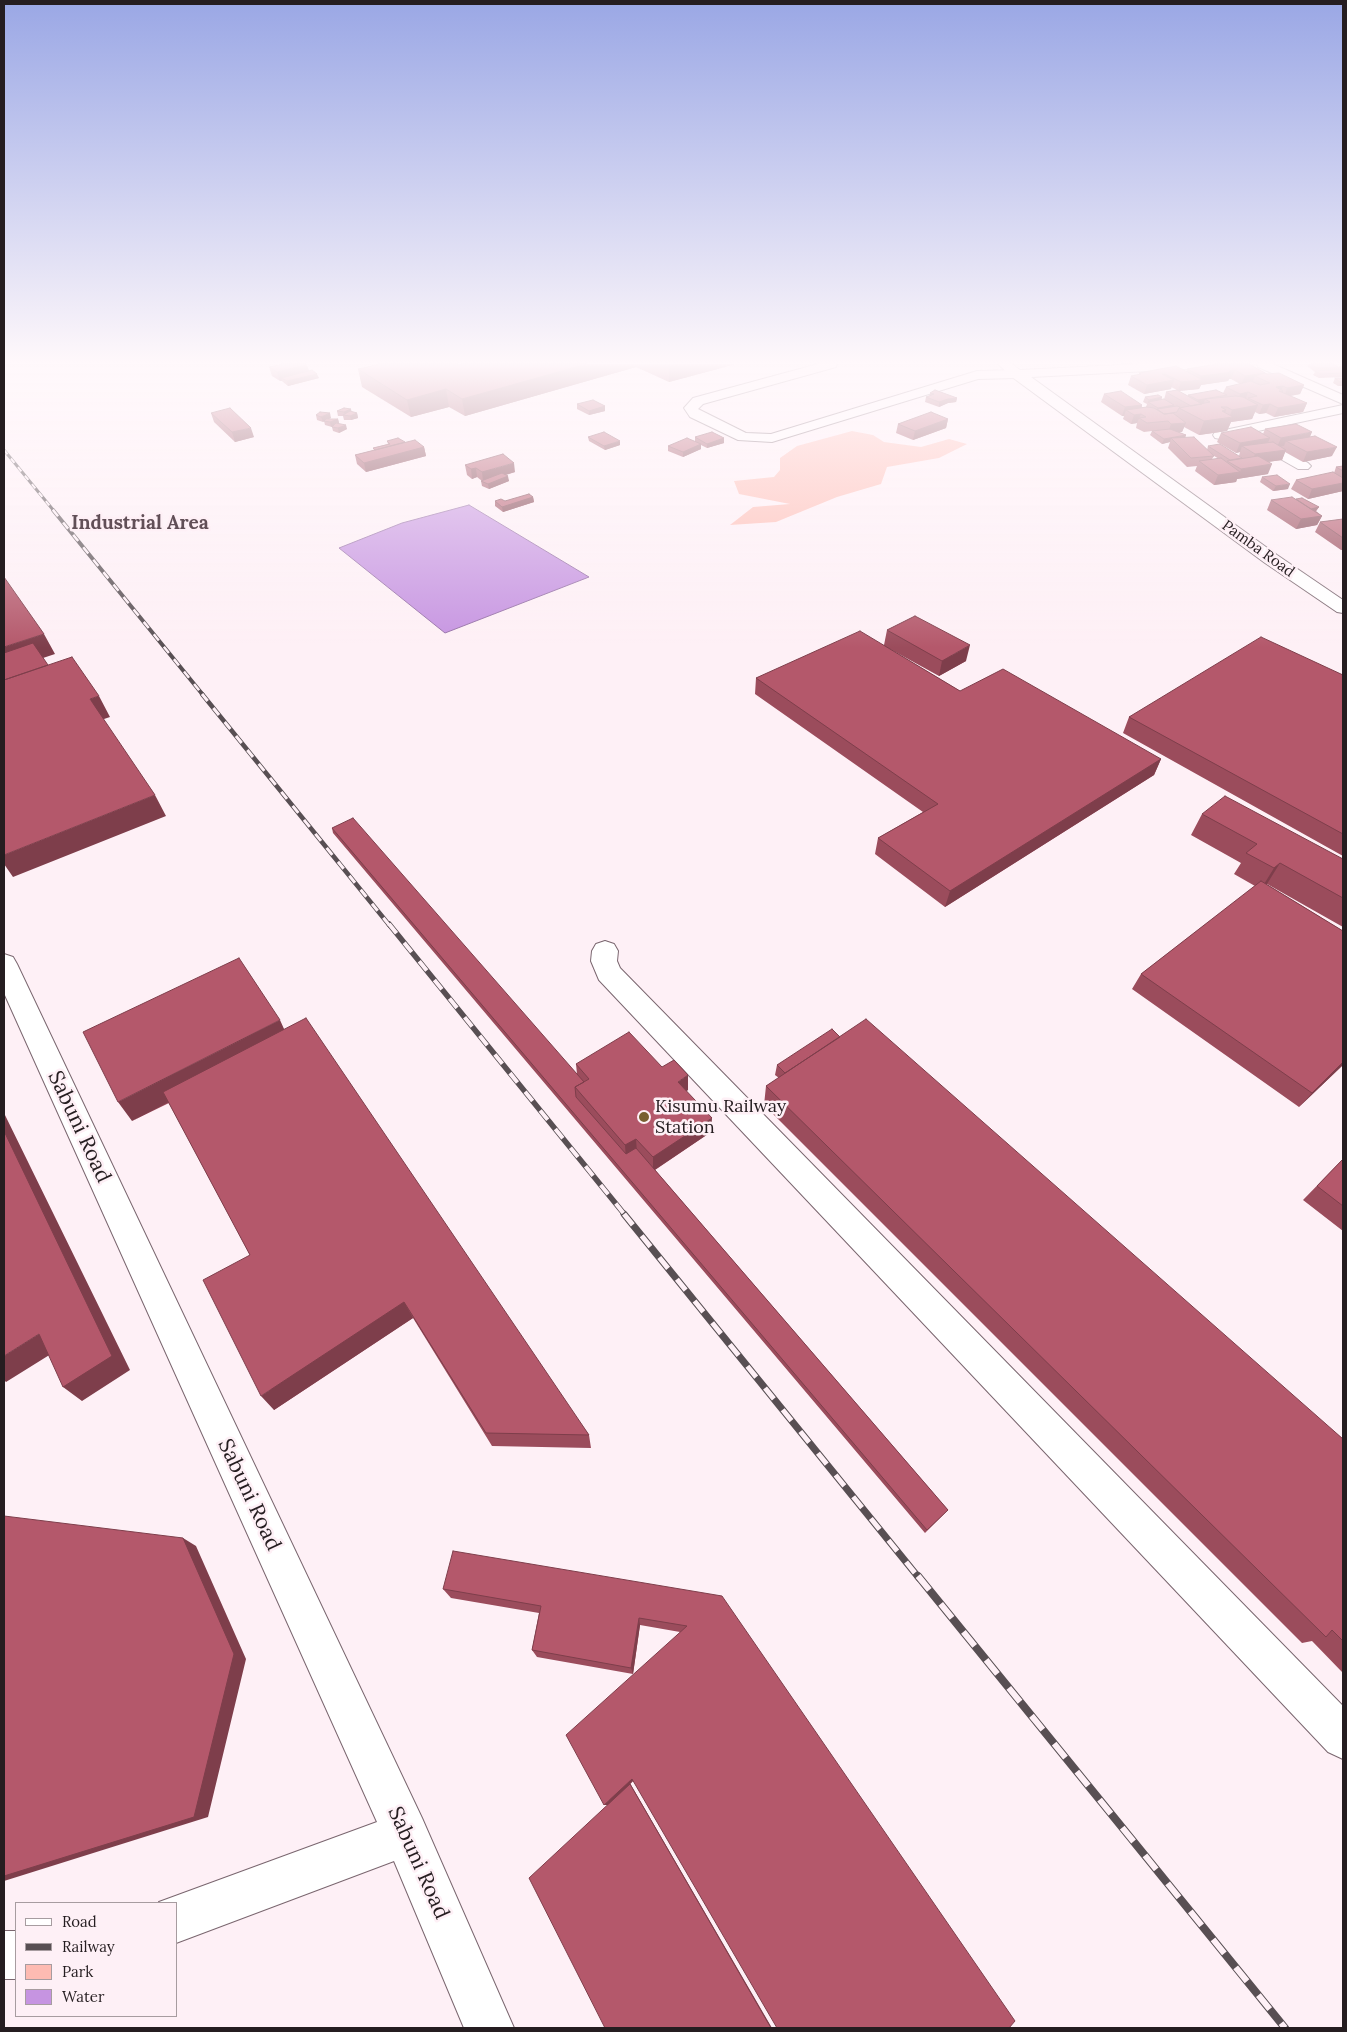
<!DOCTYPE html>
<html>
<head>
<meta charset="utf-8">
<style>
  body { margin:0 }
  #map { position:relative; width:1347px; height:2032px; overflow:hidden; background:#fef0f6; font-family:Lora,serif }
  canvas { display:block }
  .frame { position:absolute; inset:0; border:5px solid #251d20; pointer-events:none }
  .legend { position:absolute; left:15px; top:1902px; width:162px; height:115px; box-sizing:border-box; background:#fef0f6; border:1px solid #a79ca0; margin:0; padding:6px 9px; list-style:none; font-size:15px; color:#251d20 }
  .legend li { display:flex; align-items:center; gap:10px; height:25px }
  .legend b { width:25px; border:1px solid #a79ca0 }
</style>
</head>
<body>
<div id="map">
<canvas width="1347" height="2032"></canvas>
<div class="frame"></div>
<ul class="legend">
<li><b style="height:6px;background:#fff"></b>Road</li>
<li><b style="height:6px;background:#584f53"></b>Railway</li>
<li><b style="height:14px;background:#febbb2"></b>Park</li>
<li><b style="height:14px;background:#c694e1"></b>Water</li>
</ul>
</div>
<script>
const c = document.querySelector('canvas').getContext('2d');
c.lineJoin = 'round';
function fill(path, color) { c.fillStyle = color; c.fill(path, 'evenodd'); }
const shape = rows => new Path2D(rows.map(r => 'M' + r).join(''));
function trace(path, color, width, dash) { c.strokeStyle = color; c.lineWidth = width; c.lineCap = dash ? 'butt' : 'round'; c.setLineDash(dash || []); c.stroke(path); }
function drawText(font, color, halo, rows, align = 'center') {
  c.font = font + ' Lora,serif'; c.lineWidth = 5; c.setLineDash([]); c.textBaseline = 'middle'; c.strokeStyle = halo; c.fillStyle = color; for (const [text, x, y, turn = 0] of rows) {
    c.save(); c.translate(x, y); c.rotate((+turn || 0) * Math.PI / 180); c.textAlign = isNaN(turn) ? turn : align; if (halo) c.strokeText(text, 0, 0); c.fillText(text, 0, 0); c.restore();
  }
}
fill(shape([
  [852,431,873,435,884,442,921,447,949,439,967,444,939,458,887,467,881,484,837,497,776,522,730,525,753,507,790,504,739,494,734,481,774,477,780,470,780,458,797,446]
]), '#febbb2');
const water = shape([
  [469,505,589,577,445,633,339,548,402,523,469,505]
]);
fill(water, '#c694e1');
trace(water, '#9670a7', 1);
const minor = shape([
  [818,364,837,364,836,367,703,404,698,409,746,433,771,434,977,371,1017,370,1024,374,1017,378,978,379,772,442,738,440,690,417,684,408,693,398,818,364],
  [1257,364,1273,364,1343,395,1343,404,1258,367,1257,364],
  [1343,405,1343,413,1220,439,1215,438,1213,435,1215,432,1220,431,1343,405],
  [1252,433,1308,463,1311,466,1308,469,1298,469,1247,440,1245,437,1247,434,1252,433],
  [605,941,614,944,618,951,617,961,620,968,1343,1706,1343,1759,1328,1752,599,980,591,961,592,951,596,944,605,941],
  [4,954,13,957,17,964,422,1818,514,2028,464,2028,394,1861,176,1943,176,1903,159,1902,377,1822,4,993,4,954],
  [4,1931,16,1931,16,1979,4,1979,4,1931]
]);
const major = shape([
  [998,364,1012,364,1020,370,1139,364,1214,364,1213,367,1208,368,1031,377,1277,555,1343,600,1343,613,1337,612,1265,563,1012,377,998,364]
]);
trace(minor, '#7a666f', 2);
trace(major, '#7a666f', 2);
fill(minor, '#fff');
fill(major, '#fff');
const railFar5 = shape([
  [4,450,54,511]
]);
const railFar4 = shape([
  [53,510,203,695]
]);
const railFar3 = shape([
  [202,694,390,926]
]);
const railFar2 = shape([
  [389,924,625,1215]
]);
const railFar1 = shape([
  [624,1214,919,1578]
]);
const rail = shape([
  [918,1576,1285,2028]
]);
trace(railFar5, '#584f53', 3);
trace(railFar4, '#584f53', 4);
trace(railFar3, '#584f53', 4.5);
trace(railFar2, '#584f53', 5.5);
trace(railFar1, '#584f53', 7);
trace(rail, '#584f53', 8);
trace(railFar5, '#fef0f6', 2, [5.5]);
trace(railFar4, '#fef0f6', 2.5, [8]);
trace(railFar3, '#fef0f6', 3, [9]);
trace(railFar2, '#fef0f6', 4, [12]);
trace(railFar1, '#fef0f6', 5, [14]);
trace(rail, '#fef0f6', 6, [18]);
fill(shape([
  [380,364,736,364,669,382,636,367,465,416,449,407,411,417,362,387,358,369],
  [1217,364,1267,374,1304,385,1300,394,1290,396,1307,403,1303,412,1274,417,1266,413,1259,414,1255,412,1252,419,1231,422,1227,431,1199,435,1184,427,1182,432,1178,432,1186,435,1185,438,1207,450,1208,446,1242,458,1239,456,1240,452,1236,453,1217,442,1221,433,1263,434,1265,429,1310,437,1332,456,1303,462,1285,452,1282,460,1268,462,1268,474,1237,479,1236,482,1214,485,1195,471,1197,466,1187,467,1168,448,1170,442,1162,444,1150,435,1152,431,1144,432,1136,428,1137,423,1131,424,1123,419,1124,416,1122,416,1101,402,1104,394,1142,405,1142,407,1146,407,1147,404,1143,402,1145,397,1162,397,1161,400,1164,400,1166,392,1177,390,1171,387,1171,389,1144,394,1128,385,1131,376,1139,375,1139,373,1186,372,1187,369],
  [1229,379,1231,379,1240,384,1226,387,1223,393,1188,395,1188,396,1178,391,1199,389,1201,385,1228,381],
  [1211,454,1219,459,1212,459,1214,456],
  [1308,364,1334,364,1338,367,1339,366,1343,366,1343,377,1319,378,1313,375,1315,372,1307,366],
  [307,365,309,371,319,378,288,386,283,382,282,381,280,381,272,376,269,367],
  [1335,378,1343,382,1343,386,1338,386,1333,383],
  [930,393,957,398,956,402,948,403,939,407,925,402,926,397,930,396],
  [577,404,605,406,605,411,589,415,577,409],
  [351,409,351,412,357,413,358,418,351,420,344,420,343,416,338,416,337,411],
  [211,413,254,437,235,442,214,422],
  [316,415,331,418,329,419,338,419,339,423,339,424,347,429,339,433,333,431,332,427,325,425,324,421,323,422,317,420],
  [948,419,946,428,913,440,896,433,898,424],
  [588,437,620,445,605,450,589,441],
  [695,437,724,438,724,443,707,448,701,445,701,449,683,457,668,451,668,446,695,442],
  [387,441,405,442,424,447,426,456,366,472,357,464,355,455,374,450,373,448,388,444],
  [465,465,515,472,506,475,509,481,489,489,482,486,481,481,482,481,477,477,472,479,467,475],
  [1343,466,1343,491,1308,499,1291,489,1296,480,1334,473,1336,467],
  [1262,477,1288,489,1273,491,1260,482],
  [533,497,534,502,503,512,495,506,495,501,505,501],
  [1296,499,1319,507,1316,511,1322,516,1317,525,1296,529,1267,510,1271,500],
  [1343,519,1343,550,1341,550,1315,532,1320,522],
  [887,630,966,661,939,676,888,648,960,691,1161,759,1154,775,945,907,875,854,878,838,923,812,755,694,756,678,884,645],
  [1343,675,1343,856,1123,733,1129,717],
  [1202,814,1343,859,1343,927,1267,884,1266,884,1343,931,1343,1065,1299,1107,1132,989,1141,974,1255,886,1234,874,1241,863,1191,835],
  [332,828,577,1074,576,1064,662,1067,688,1090,686,1091,711,1132,655,1170,948,1510,925,1533,333,833],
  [284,1030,589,1435,591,1448,492,1446,413,1318,274,1410,250,1255,169,1103,132,1121],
  [840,1037,1343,1439,1343,1673,1312,1641,1302,1643,764,1105,766,1086,779,1078,775,1075,777,1065],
  [1343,1159,1343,1231,1303,1200],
  [443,1589,722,1596,633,1781,630,1784,631,1785,607,1805,680,1632,640,1625,633,1674,537,1657,532,1650,539,1613,451,1598]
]), '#9b4c5c');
fill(shape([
  [587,364,636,364,636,367,465,416,462,399],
  [675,364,736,364,669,382,669,365],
  [307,365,310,374,281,378,282,381,280,381,277,372],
  [1235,370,1231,379,1229,379,1228,381,1201,385,1199,389,1178,391,1181,382,1200,380,1201,376],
  [1265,373,1255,376,1252,383,1241,385,1245,376],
  [317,374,319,378,288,386,287,381],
  [1162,374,1165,374,1163,382,1174,380,1171,389,1144,394,1147,385],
  [1304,385,1300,394,1284,397,1287,388],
  [1283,386,1281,391,1283,391,1279,400,1276,387],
  [446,389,449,407,411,417,407,400],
  [1248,392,1245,401,1237,403,1240,394],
  [1162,397,1161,402,1148,403,1149,400],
  [957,398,956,402,948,403,939,407,939,402,948,399],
  [1205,399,1202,408,1197,405,1198,400],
  [1307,403,1303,412,1274,417,1278,408],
  [1270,404,1266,413,1259,414,1263,405],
  [1142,405,1139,414,1126,410,1124,416,1122,416,1125,407],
  [1174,405,1172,410,1156,412,1158,408],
  [1258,405,1252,419,1231,422,1227,431,1199,435,1204,421,1222,411,1226,410,1223,419,1229,418,1232,410],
  [605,406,605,411,589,415,589,411],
  [351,409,352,414,345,415,344,412],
  [330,413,331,418,323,422,321,417],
  [357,413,358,418,351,420,350,416],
  [1141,414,1137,423,1131,424,1134,415],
  [338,419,339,423,331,427,330,422],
  [948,419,946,428,913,440,915,431],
  [1186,423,1182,432,1168,433,1171,424],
  [346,425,347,429,339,433,338,428],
  [251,428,254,437,235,442,232,432],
  [1312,432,1308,442,1286,441,1284,446,1277,447,1281,438],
  [1186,435,1184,440,1171,438,1170,442,1162,444,1164,439],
  [724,438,724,443,707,448,707,444],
  [1270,438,1266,447,1242,446,1240,452,1236,453,1240,443],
  [620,441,620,445,605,450,604,446],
  [701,444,701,449,683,457,683,452],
  [424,447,426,456,366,472,364,463],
  [1337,447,1332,456,1303,462,1307,452],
  [1286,450,1282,460,1251,464,1255,454],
  [514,463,515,472,483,481,482,472],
  [1272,464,1268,474,1237,479,1236,482,1214,485,1218,475,1240,472,1241,469],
  [476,468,477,477,472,479,471,469],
  [508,476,509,481,489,489,488,484],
  [1343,483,1343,491,1308,499,1312,489],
  [1290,484,1288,489,1273,491,1276,486],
  [533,497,534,502,503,512,502,507],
  [1319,507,1316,511,1309,509],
  [1322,516,1317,525,1296,529,1301,519],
  [44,634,55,654,4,671,4,647],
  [970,645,966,661,939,676,942,661],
  [99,696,110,717,101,720,90,699],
  [1161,759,1154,775,945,907,950,891],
  [155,795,166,816,13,877,4,864,4,855],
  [1280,863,1267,884,1261,889,1274,868],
  [280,1020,289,1040,132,1121,118,1102],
  [1343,1062,1343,1065,1299,1107,1312,1093],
  [688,1075,688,1090,678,1096,678,1082],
  [4,1113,130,1370,82,1401,63,1387,4,1131],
  [712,1118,711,1132,653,1171,653,1157],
  [636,1139,637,1153,626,1159,625,1145],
  [404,1302,413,1318,274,1410,261,1396],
  [39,1334,59,1349,6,1382,4,1380,4,1356],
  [183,1538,196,1546,246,1659,208,1817,4,1881,4,1876],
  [639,1618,640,1625,633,1674,631,1668],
  [632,1779,634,1780,630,1784,631,1785,772,2028,771,2028,607,1805,604,1805]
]), '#7e3e4b');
const building = shape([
  [283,364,306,364,307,365,277,372,269,367,283,364],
  [380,364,457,364,459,365,463,364,587,364,462,399,446,389,407,400,358,369,380,364],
  [1217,364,1249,364,1267,374,1279,373,1304,385,1287,388,1283,386,1276,387,1283,391,1279,391,1307,403,1278,408,1270,404,1263,405,1248,398,1257,396,1248,392,1240,394,1226,387,1251,381,1260,385,1270,383,1255,376,1265,373,1245,376,1235,370,1229,371,1232,372,1201,376,1187,369,1217,364],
  [1312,364,1334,364,1339,368,1317,368,1312,364],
  [1176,366,1203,380,1181,382,1165,374,1162,374,1174,380,1147,385,1131,376,1141,374,1139,373,1176,366],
  [1341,369,1343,370,1343,373,1321,374,1315,371,1341,369],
  [312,370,317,374,287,381,281,378,312,370],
  [1335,378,1343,378,1343,382,1340,382,1335,378],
  [935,390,957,398,948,399,939,402,926,397,934,394,930,393,935,390],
  [1177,390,1202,404,1191,406,1166,392,1177,390],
  [1216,390,1227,395,1198,400,1188,395,1216,390],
  [1121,391,1142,405,1125,407,1104,394,1121,391],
  [1158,395,1162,397,1149,400,1145,397,1158,395],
  [1236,396,1243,397,1258,405,1232,410,1227,407,1221,407,1226,410,1222,411,1233,417,1204,421,1179,408,1210,402,1205,399,1236,396],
  [1164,399,1174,405,1158,408,1148,402,1164,399],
  [593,400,605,406,589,411,577,404,593,400],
  [1177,406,1180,407,1179,408,1177,412,1166,414,1164,414,1157,409,1177,406],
  [1147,407,1154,408,1164,414,1173,413,1186,423,1171,424,1168,421,1147,423,1139,418,1146,417,1141,414,1134,415,1126,410,1147,407],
  [230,408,251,428,232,432,211,413,230,408],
  [344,408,351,409,344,412,337,411,344,408],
  [350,411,357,413,350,416,343,415,350,411],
  [320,412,330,413,321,417,316,415,320,412],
  [931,412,948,419,915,431,898,424,931,412],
  [326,419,338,419,330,422,324,421,326,419],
  [336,423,346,425,338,428,332,427,336,423],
  [1296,424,1312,432,1281,438,1265,429,1296,424],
  [1251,427,1270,438,1240,443,1221,433,1251,427],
  [1170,429,1186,435,1164,439,1152,431,1170,429],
  [604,432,620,441,604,446,588,437,604,432],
  [712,432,724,438,707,444,695,437,712,432],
  [1315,436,1337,447,1307,452,1286,441,1315,436],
  [1194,437,1214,456,1191,458,1171,438,1194,437],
  [398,438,405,442,375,450,373,448,390,444,387,441,398,438],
  [687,438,701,444,683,452,668,446,687,438],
  [415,440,424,447,364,463,355,455,415,440],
  [1273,442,1286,450,1255,454,1242,446,1273,442],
  [1220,444,1242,458,1230,460,1208,446,1220,444],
  [503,454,514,463,482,472,476,468,471,469,465,465,503,454],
  [1258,456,1272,464,1241,469,1227,461,1258,456],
  [1221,458,1240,472,1218,475,1199,461,1221,458],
  [1343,466,1343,471,1336,467,1343,466],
  [1333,472,1343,478,1343,483,1312,489,1296,480,1333,472],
  [502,473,508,476,488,484,481,481,502,473],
  [1277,475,1290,484,1276,486,1262,477,1277,475],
  [529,494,533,497,502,507,495,501,501,499,505,501,529,494],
  [1292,497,1322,516,1301,519,1271,500,1292,497],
  [1302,498,1319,507,1311,509,1296,499,1302,498],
  [1343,519,1343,538,1320,522,1343,519],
  [4,577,44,634,4,647,4,577],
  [915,616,970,645,942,661,887,630,915,616],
  [860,631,960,691,1003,669,1161,759,950,891,878,838,938,804,756,678,860,631],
  [1261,637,1343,675,1343,834,1129,717,1261,637],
  [33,643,48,665,4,680,4,653,33,643],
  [72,657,99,696,90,699,155,795,4,855,4,680,72,657],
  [1225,796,1343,859,1343,898,1280,863,1274,868,1246,853,1257,844,1202,814,1225,796],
  [353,818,584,1082,575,1087,576,1097,626,1154,636,1148,948,1510,927,1530,332,828,353,818],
  [1261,881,1343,931,1343,1062,1312,1093,1141,974,1261,881],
  [239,958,280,1020,118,1102,83,1032,239,958],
  [306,1018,589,1435,486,1433,404,1302,261,1396,203,1280,250,1255,163,1092,306,1018],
  [866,1019,1343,1439,1343,1641,1332,1630,1326,1637,766,1086,866,1019],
  [832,1029,840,1037,785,1073,777,1065,832,1029],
  [629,1032,662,1067,674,1060,688,1075,678,1082,712,1118,653,1157,636,1139,625,1145,575,1087,589,1079,576,1064,629,1032],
  [4,1131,112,1356,63,1387,39,1334,4,1356,4,1131],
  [1343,1159,1343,1206,1317,1186,1343,1159],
  [4,1516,183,1538,234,1654,194,1817,4,1876,4,1516],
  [453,1551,722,1596,1015,2021,1009,2028,777,2028,632,1779,604,1805,566,1735,687,1626,639,1618,631,1668,532,1650,541,1606,443,1589,453,1551],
  [630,1784,771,2028,605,2028,529,1878,630,1784]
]);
fill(building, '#b4586b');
trace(building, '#7e3e4b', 1);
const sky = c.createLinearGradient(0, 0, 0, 648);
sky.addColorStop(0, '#9aa7e5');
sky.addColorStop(0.56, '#fff8fb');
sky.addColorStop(1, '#fff8fb00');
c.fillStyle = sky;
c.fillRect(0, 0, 1347, 648);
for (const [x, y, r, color] of [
  [644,1117,6,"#785f30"]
]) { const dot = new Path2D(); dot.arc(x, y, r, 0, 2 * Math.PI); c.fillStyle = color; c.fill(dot); trace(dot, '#fef0f6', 2); }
drawText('15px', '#251d20', '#fef0f6', [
  ["Pamba Road",1258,549,36]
]);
drawText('18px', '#251d20', '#fef0f6', [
  ["Kisumu Railway",655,1107],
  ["Station",655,1128]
], 'left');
drawText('bold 19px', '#614f57', '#fef0f6', [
  ["Industrial Area",140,524]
]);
drawText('21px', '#251d20', '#fef0f6', [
  ["Sabuni Road",79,1127,65],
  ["Sabuni Road",249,1495,65],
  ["Sabuni Road",418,1863,66]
]);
</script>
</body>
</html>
